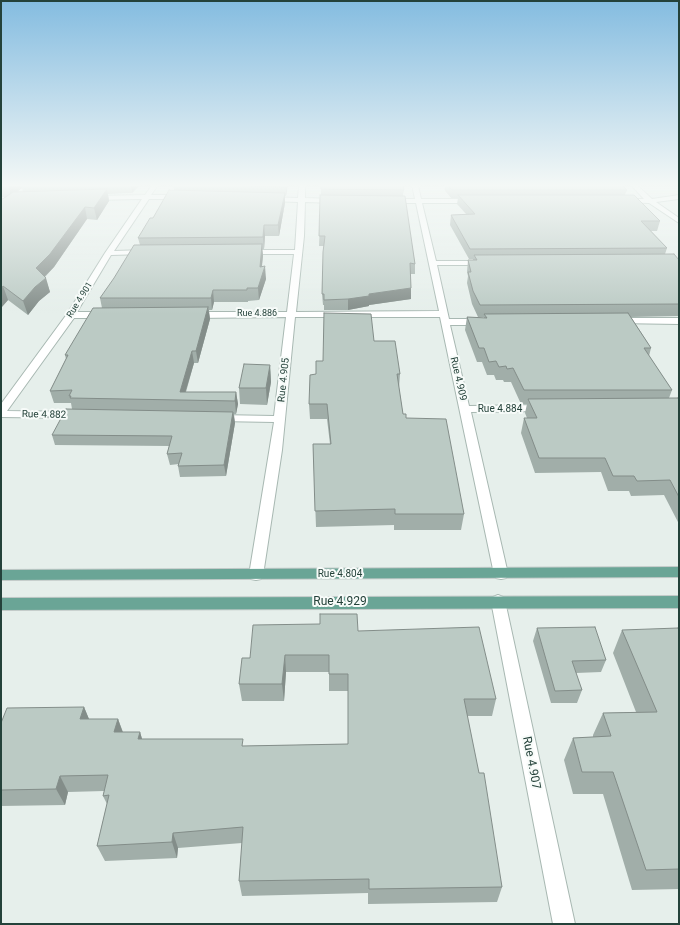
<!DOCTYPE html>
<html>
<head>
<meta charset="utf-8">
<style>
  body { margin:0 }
  #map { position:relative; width:680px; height:925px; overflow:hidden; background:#e6efeb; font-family:Roboto,sans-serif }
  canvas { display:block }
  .frame { position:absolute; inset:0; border:2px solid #24423a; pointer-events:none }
</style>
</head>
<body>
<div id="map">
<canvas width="680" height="925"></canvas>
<div class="frame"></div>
</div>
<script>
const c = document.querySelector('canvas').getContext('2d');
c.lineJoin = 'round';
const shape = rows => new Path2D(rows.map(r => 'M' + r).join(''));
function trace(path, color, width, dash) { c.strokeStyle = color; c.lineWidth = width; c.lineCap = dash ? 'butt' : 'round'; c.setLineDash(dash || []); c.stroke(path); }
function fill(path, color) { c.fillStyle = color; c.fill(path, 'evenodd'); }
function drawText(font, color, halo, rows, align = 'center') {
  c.font = font + ' Roboto,sans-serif'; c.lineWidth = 4; c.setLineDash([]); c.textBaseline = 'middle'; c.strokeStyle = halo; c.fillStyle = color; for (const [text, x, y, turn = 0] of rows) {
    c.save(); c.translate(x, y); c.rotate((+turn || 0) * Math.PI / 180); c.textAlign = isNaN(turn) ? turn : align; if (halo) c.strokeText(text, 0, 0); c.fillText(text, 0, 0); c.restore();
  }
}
const minor = shape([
  [152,185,158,185,151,195,182,195,185,197,182,199,149,199,114,251,146,250,150,252,146,254,111,255,77,312,106,312,110,315,106,318,74,318,7,411,78,412,83,415,78,418,1,417,1,404,67,314,105,253,142,199,92,200,89,198,92,196,145,195,152,185],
  [299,185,305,185,305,198,336,199,339,201,336,203,305,202,304,236,296,312,439,311,416,203,390,203,387,201,390,199,415,199,412,185,418,185,421,199,474,199,477,201,474,203,422,203,436,261,483,261,487,263,483,265,437,265,449,319,482,319,487,322,482,325,450,325,469,406,541,405,546,408,541,411,471,412,508,574,506,578,501,579,496,578,494,574,440,317,295,317,282,450,263,575,261,579,256,580,251,579,249,575,274,422,218,421,212,418,218,415,274,416,286,317,194,318,190,315,194,312,287,312,294,254,246,254,242,252,246,250,295,250,298,202,268,201,265,199,268,197,298,198,299,185],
  [631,185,637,185,652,199,679,195,679,199,656,202,679,218,679,223,649,203,622,202,621,201,624,199,644,199,631,185],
  [618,318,679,318,679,324,615,323,613,321,618,318],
  [498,595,503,597,505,601,575,924,553,924,491,601,493,597,498,595]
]);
const primary = shape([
  [679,567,679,577,1,580,1,570,679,567],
  [679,596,679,608,1,610,1,598,679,596]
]);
trace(minor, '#a8b8b2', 2);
trace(primary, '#c2cac8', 2);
fill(minor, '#fff');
fill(primary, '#6aa596');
fill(shape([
  [1,185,140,185,132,193,108,194,109,201,97,220,87,219,54,267,45,277,50,292,39,301,28,315,8,300,1,308],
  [22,188,23,192,17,192],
  [2,197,6,197,3,199],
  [173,185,288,185,286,196,285,196,285,203,279,236,265,236,264,249,262,249,263,256,262,267,266,279,259,300,248,301,248,302,214,302,212,310,209,310,210,319,198,363,194,363,186,392,236,392,238,404,236,414,234,414,235,423,226,476,180,477,178,466,179,464,170,465,167,454,169,446,55,445,52,435,73,409,72,409,71,403,54,403,50,391,66,359,65,355,102,308,100,298,140,245,138,238,174,190],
  [444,185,622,185,627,190,625,195,660,221,657,231,651,231,667,248,665,254,679,260,679,316,631,317,651,348,649,356,672,390,669,398,679,400,679,524,664,495,631,496,629,491,608,491,601,472,535,473,521,433,524,418,527,418,525,413,527,404,521,404,511,382,504,382,503,380,496,380,494,375,487,375,482,362,477,362,465,330,467,317,484,318,484,317,478,317,472,304,467,283,468,276,467,272,468,260,473,260,473,259,469,259,450,225,451,215,466,214,457,204,458,198,451,198,445,191],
  [321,189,404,190,403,196,415,264,415,274,410,274,411,299,369,305,369,306,348,310,324,310,324,305,323,305,322,294,324,246,319,246],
  [374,341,400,374,399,388,403,414,406,418,464,514,461,530,394,530,394,525,316,527,313,444,330,444,327,419,310,419,309,404,316,374,323,361],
  [270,365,271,382,267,405,240,404,239,388],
  [537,628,606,660,601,672,576,673,582,690,577,703,551,703,533,641],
  [622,630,679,631,679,889,632,890,603,794,573,794,564,760,573,738,593,737,593,735,603,713,636,712,613,653],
  [358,631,496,699,492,716,467,716,502,887,497,902,368,904,368,893,242,896,239,881,242,843,178,848,177,858,105,861,97,846,107,804,103,796,104,791,68,792,65,805,1,806,1,723,84,707,89,719,118,719,123,732,140,732,142,739,244,746,348,744,348,691,329,691,329,672,286,672,284,701,242,701,239,684,250,658]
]), '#a1aea9');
fill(shape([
  [8,185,25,185,21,185,22,188,11,196],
  [131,185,140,185,132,193],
  [286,185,288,185,286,196],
  [107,189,109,201,97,220,94,208],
  [285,193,285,203,279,236,278,225],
  [85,207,87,219,54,267,40,281,36,268],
  [264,225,265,236,264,249,263,237],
  [262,244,263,256,260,279,260,267],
  [265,266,266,279,259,300,258,288],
  [46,278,50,292,39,301,28,315,23,301,35,287],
  [3,286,8,300,1,308,1,289],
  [411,288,411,299,369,305,369,306,348,310,348,299,369,294],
  [213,290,214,302,212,310,211,298],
  [208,307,210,319,198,363,196,351],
  [192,351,194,363,183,400,180,392],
  [270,365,271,382,267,405,266,388],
  [236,392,238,404,236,414,235,401],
  [233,412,235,423,226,476,224,465],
  [285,655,286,672,284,701,282,684],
  [84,707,91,724,80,719],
  [118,719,124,736,114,732],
  [140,732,145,749,138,739],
  [60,776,68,792,65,805,56,789],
  [173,833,178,848,177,858,172,842]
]), '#838d89');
const building = shape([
  [220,185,286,185,286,187,220,185],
  [321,185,403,185,404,190,321,189,321,185],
  [448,185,622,185,627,190,452,190,448,185],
  [107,189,94,208,85,207,50,254,36,268,46,278,35,287,23,301,3,286,1,289,1,200,13,192,107,189],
  [169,190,285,193,278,225,264,225,263,237,138,238,150,218,153,218,169,190],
  [320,195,405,196,415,264,410,263,411,288,369,294,369,296,348,299,324,300,324,294,322,294,323,252,325,236,319,236,320,195],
  [458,195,634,195,660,221,641,221,667,248,470,249,451,215,475,214,458,195],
  [262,244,260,267,265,266,258,288,247,288,247,290,213,290,211,298,100,298,114,278,134,245,262,244],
  [674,254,679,260,679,304,480,305,473,291,468,272,471,272,468,260,477,260,474,255,674,254],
  [208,307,196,351,192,351,180,392,236,392,235,401,70,398,71,396,69,396,72,390,50,391,68,355,65,355,93,308,208,307],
  [324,313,371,314,374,341,395,341,400,374,397,374,403,414,406,414,406,418,446,419,464,514,395,514,395,509,315,511,313,444,331,444,327,404,309,404,310,375,316,374,316,361,323,361,324,313],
  [628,313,651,348,644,348,672,390,524,390,513,368,507,369,506,366,499,367,496,361,489,362,484,348,479,348,467,317,487,318,484,314,628,313],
  [244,364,270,365,266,388,239,388,244,364],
  [678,398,679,400,679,497,670,480,637,481,634,476,613,476,605,458,539,458,524,418,537,418,528,399,678,398],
  [66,409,233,412,224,465,178,466,182,453,167,454,172,436,52,435,66,409],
  [320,614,357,614,358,631,479,627,496,699,464,699,479,773,484,773,502,887,369,889,369,879,239,881,243,827,173,833,172,842,97,846,109,795,103,796,108,775,60,776,56,789,1,790,1,723,7,708,84,707,80,719,118,719,114,732,140,732,138,739,243,739,242,746,348,744,348,674,329,674,329,655,285,655,282,684,239,684,242,658,250,658,253,625,320,624,320,614],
  [595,627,606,660,572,661,582,690,555,691,537,628,595,627],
  [678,628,679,631,679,869,646,870,613,772,582,772,573,738,611,736,603,713,657,712,622,630,678,628]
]);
fill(building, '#bbcac4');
trace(building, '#838d89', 1);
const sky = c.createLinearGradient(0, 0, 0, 314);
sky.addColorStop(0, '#84bce0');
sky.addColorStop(0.59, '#f4f8f6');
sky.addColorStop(1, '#f4f8f600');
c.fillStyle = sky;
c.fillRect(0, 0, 680, 314);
drawText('9px', '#24423a', '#f7fbf9', [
  ["Rue 4.901",80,300,-58],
  ["Rue 4.886",257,314]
]);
drawText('10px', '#24423a', '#f7fbf9', [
  ["Rue 4.909",458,379,77],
  ["Rue 4.905",284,380,-84],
  ["Rue 4.884",500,409],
  ["Rue 4.882",44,415,1],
  ["Rue 4.804",340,574]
]);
drawText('12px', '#24423a', '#f7fbf9', [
  ["Rue 4.929",340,602],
  ["Rue 4.907",531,763,79]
]);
</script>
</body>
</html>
